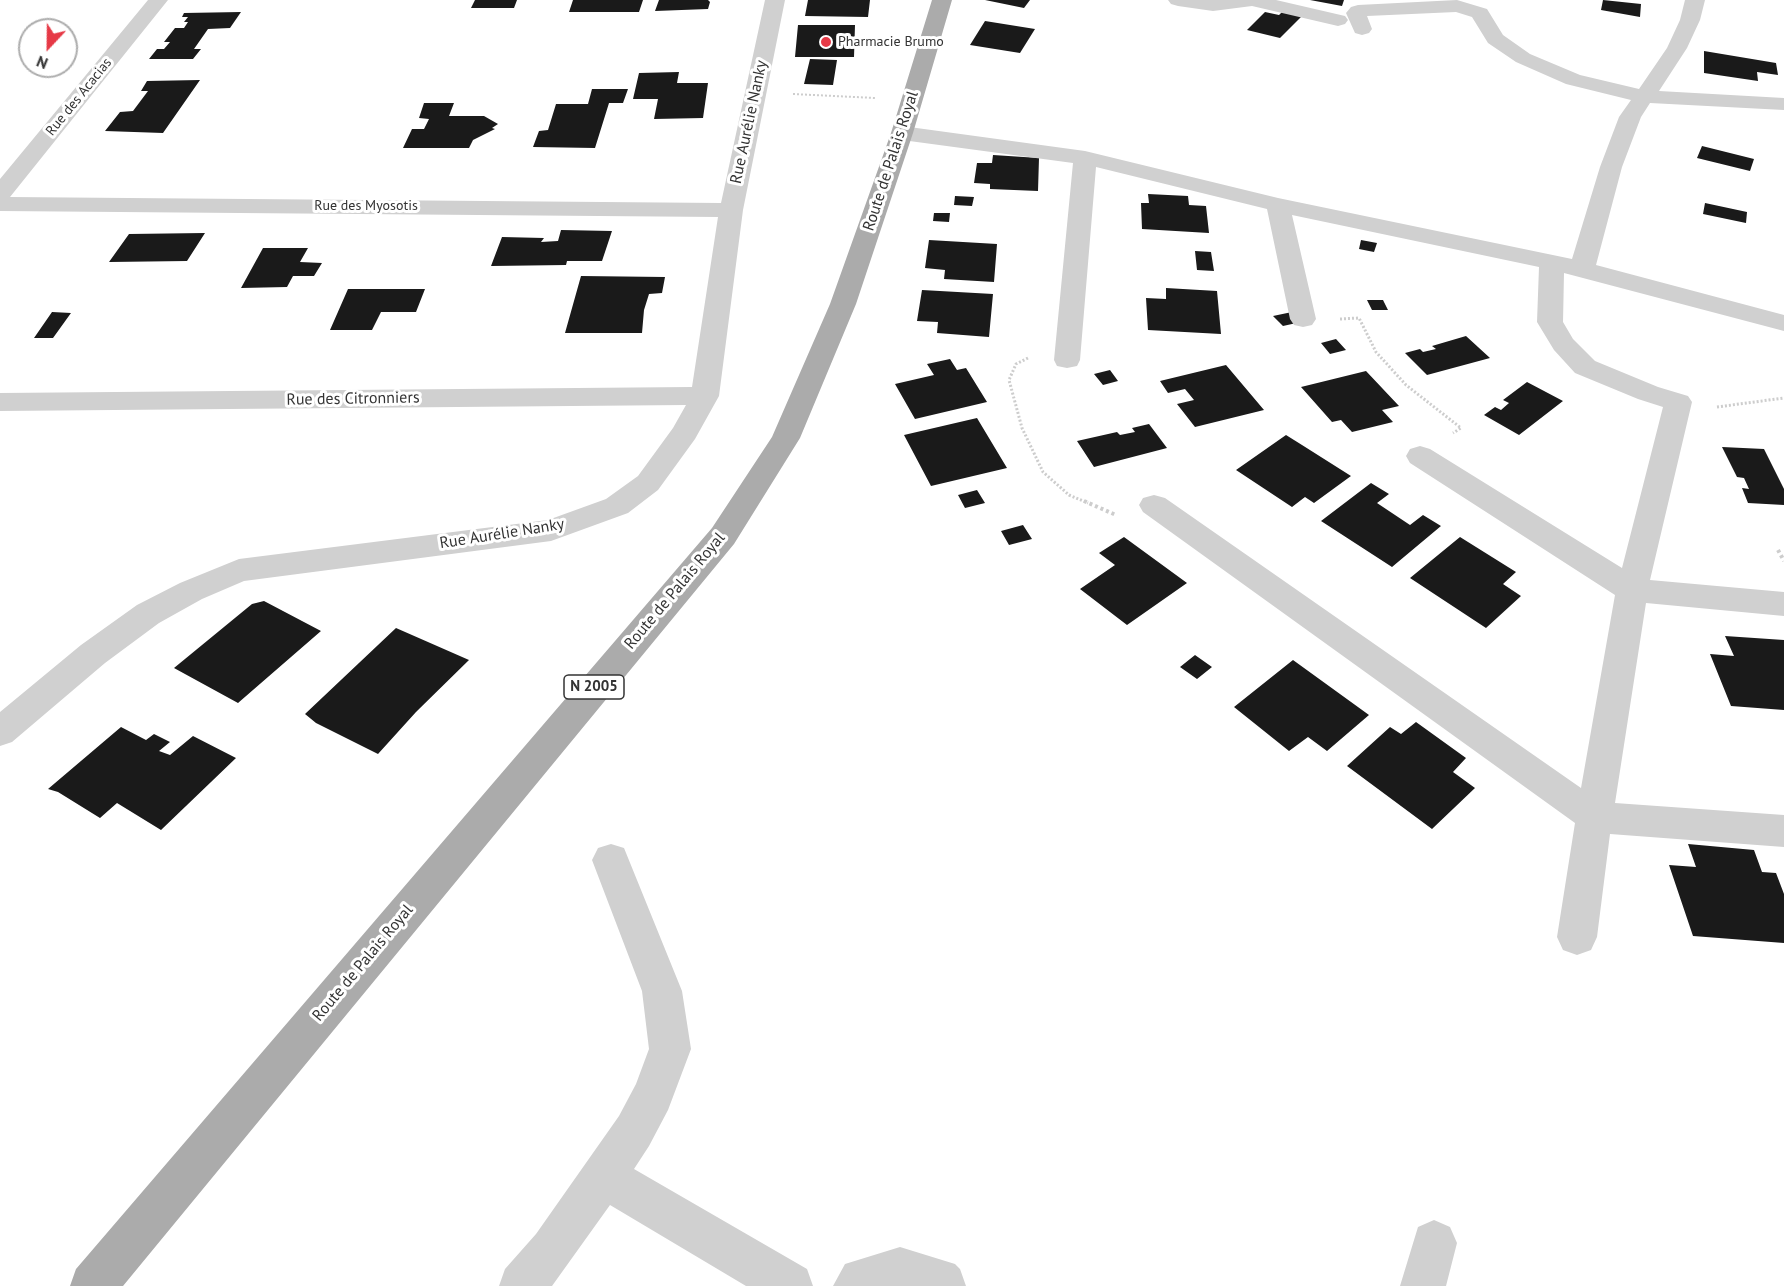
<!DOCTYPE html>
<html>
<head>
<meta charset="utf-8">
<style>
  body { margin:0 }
  #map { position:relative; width:1784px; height:1286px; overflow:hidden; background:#fff; font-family:"PT Sans",sans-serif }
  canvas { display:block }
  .north { position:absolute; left:18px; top:18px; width:60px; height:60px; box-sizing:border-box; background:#fff; border:2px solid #adadad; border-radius:50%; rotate:202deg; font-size:16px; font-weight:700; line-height:24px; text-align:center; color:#333 }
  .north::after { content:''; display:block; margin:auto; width:21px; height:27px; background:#e63946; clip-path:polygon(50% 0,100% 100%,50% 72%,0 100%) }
</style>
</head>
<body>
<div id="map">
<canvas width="1784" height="1286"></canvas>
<div class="north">N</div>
</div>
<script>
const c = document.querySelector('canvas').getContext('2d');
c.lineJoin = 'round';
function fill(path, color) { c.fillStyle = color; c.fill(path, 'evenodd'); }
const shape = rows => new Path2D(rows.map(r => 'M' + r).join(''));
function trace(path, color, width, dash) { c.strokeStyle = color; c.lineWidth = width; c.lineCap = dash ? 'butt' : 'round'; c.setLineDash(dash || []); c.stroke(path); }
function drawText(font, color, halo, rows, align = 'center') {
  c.font = font + ' "PT Sans",sans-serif'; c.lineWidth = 6; c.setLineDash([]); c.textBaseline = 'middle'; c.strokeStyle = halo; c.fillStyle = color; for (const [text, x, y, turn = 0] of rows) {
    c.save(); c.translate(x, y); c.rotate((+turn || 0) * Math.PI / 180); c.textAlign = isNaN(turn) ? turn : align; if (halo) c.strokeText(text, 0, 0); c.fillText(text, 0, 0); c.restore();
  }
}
fill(shape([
  [475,0,517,0,514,8,471,8],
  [573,0,643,0,639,12,569,12],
  [659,0,708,0,710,2,708,9,655,11],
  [808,0,870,0,868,17,805,16],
  [985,0,1030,0,1024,8],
  [1310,0,1344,0,1342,6],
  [1603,0,1641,4,1640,17,1601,10],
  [1284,10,1303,15,1280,38,1247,30,1265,12,1279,15],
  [241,12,230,28,208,29,194,49,201,49,193,59,149,59,157,49,164,49,170,42,164,42,175,28,184,28,188,22,184,22,188,17,182,17,184,13],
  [985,21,1035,29,1020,53,970,45],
  [798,25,855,25,854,57,795,57],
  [1704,51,1776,63,1778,75,1757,72,1758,81,1704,73],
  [810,59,837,60,833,85,804,84],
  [679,72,677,83,708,83,703,118,654,119,658,99,633,99,639,73],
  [200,80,163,133,105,131,120,112,133,111,148,91,141,91,147,81],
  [592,89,628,89,623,103,609,103,595,148,533,147,539,131,548,130,556,104,588,104],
  [424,103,454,103,449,116,484,116,498,124,492,128,495,129,473,140,469,148,403,148,412,129,424,129,429,119,419,118],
  [1702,146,1754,159,1750,171,1697,158],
  [993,155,1039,158,1038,191,990,189,990,184,974,183,977,163,992,163],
  [1148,194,1188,196,1189,205,1206,206,1209,233,1142,229,1141,203,1149,203],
  [955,196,974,197,972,206,954,205],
  [1705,203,1747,212,1746,223,1703,214],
  [934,213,950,213,949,222,933,221],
  [561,230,612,231,602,261,567,261,566,265,491,266,502,237,544,238,541,242,558,241],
  [205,233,187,261,109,262,129,234],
  [929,240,997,244,994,282,944,279,945,270,925,268],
  [1361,240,1377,243,1374,252,1359,249],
  [263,248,308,248,300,262,322,263,314,276,293,276,287,287,241,288],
  [1195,251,1211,252,1214,271,1197,270],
  [581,276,665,277,662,293,649,294,644,310,642,333,565,333],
  [1166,288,1217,291,1221,334,1148,330,1146,298,1166,299],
  [348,289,425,289,416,312,381,312,372,330,330,330],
  [922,290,993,294,989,337,937,333,938,322,917,321],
  [1367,300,1383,300,1388,310,1372,310],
  [52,312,71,313,53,338,34,338],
  [1292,312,1301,322,1283,326,1273,316],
  [1466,336,1490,358,1427,375,1405,353,1420,349,1423,352,1436,349,1432,346],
  [1336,339,1346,350,1330,354,1321,343],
  [950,359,957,370,966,368,987,402,915,419,895,384,934,375,927,364],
  [1226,365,1264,410,1195,427,1177,404,1194,400,1185,389,1168,393,1160,381],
  [1110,370,1118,381,1103,385,1094,374],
  [1366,371,1399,406,1382,410,1393,422,1352,432,1341,420,1332,422,1301,387],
  [1527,382,1563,401,1519,435,1484,415,1495,407,1501,410,1509,403,1503,400],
  [977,418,1007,468,931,486,904,435],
  [1149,424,1167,448,1094,467,1077,441,1117,432,1120,435,1135,432,1132,428],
  [1286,435,1302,445,1351,476,1314,503,1305,497,1292,507,1236,470],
  [1722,447,1764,449,1784,489,1784,505,1748,503,1742,488,1749,489,1744,478,1737,477],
  [1371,483,1389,494,1377,503,1410,525,1423,515,1441,526,1392,567,1321,521],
  [977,490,985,503,965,508,958,495],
  [1023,525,1032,539,1009,545,1001,531],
  [1124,537,1187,583,1127,625,1080,589,1115,565,1099,553],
  [1460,537,1516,572,1503,584,1521,596,1486,628,1410,578],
  [264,601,321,631,238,703,174,668,252,604],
  [396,628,469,660,416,712,378,754,316,723,305,714],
  [1725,636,1784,640,1784,710,1731,706,1710,654,1734,656],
  [1195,655,1212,667,1197,679,1180,667],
  [1293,660,1369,715,1327,751,1308,737,1289,751,1234,707],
  [1416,722,1466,758,1453,772,1475,788,1432,829,1347,766,1390,727,1401,734],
  [121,727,146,740,154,734,170,742,159,751,170,755,193,736,236,758,161,830,117,803,100,818,58,792,48,789],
  [1688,844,1754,850,1762,872,1776,873,1784,894,1784,943,1693,936,1669,865,1696,867]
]), '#1a1a1a');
trace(shape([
  [793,94,875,98]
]), '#cdcdcd', 2, [2, 2]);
trace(shape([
  [1340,319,1359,318,1376,352,1406,385,1461,428,1453,433],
  [1028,358,1016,364,1009,380,1022,428,1043,472,1069,495,1088,503],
  [1717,407,1784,398]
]), '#cdcdcd', 3, [2, 2]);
trace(shape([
  [1084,501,1116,515],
  [1778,550,1784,561]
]), '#cdcdcd', 4, [3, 3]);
fill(shape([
  [148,0,168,0,10,197,721,203,765,0,785,0,743,210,719,396,695,439,658,490,628,513,551,541,244,581,202,599,159,623,105,663,12,742,0,746,0,712,81,645,137,605,180,583,239,559,548,520,606,499,638,476,673,428,686,405,0,411,0,393,692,387,718,217,0,211,0,179,148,0],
  [1168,0,1276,0,1345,16,1348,20,1345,24,1338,26,1252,6,1213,11,1178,6,1171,4,1168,0],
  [1457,0,1487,9,1503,35,1530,54,1580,75,1639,89,1667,48,1680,20,1685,0,1705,0,1700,20,1687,48,1659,91,1784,98,1784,110,1650,103,1641,117,1622,167,1596,265,1784,315,1784,331,1564,273,1563,322,1573,339,1595,361,1658,387,1688,396,1692,402,1650,580,1784,592,1784,616,1646,603,1615,803,1784,815,1784,847,1610,834,1597,937,1591,950,1577,955,1563,950,1557,937,1575,823,1143,512,1139,505,1143,498,1154,495,1165,498,1581,788,1615,595,1410,463,1406,456,1410,449,1420,446,1430,449,1622,568,1663,407,1638,399,1575,373,1554,350,1537,322,1539,267,1292,215,1316,319,1312,325,1303,327,1294,325,1290,319,1267,209,1096,167,1080,360,1077,366,1067,368,1057,366,1054,360,1073,163,902,140,894,138,891,133,894,128,902,126,1085,151,1278,198,1572,259,1600,167,1619,117,1631,100,1566,84,1516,62,1488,43,1472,17,1456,12,1367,16,1372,29,1369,33,1362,35,1355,33,1346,13,1351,7,1358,5,1457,0],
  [611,844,624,848,682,991,691,1049,668,1110,649,1146,634,1169,807,1269,813,1286,746,1286,610,1205,552,1286,499,1286,505,1269,536,1234,619,1116,636,1084,649,1049,642,991,592,860,598,848,611,844],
  [1434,1220,1450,1227,1457,1243,1446,1286,1400,1286,1418,1227,1434,1220],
  [900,1247,955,1264,960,1269,966,1286,833,1286,845,1264,900,1247]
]), '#d0d0d0');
fill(shape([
  [932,0,952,0,913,133,856,304,800,438,734,544,123,1286,70,1286,76,1269,712,528,772,437,830,304,891,133,932,0]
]), '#ababab');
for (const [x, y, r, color] of [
  [826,42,6,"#e63946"]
]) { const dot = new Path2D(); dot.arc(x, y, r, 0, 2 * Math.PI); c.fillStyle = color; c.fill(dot); trace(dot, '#fff', 2); }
drawText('14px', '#333', '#fff', [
  ["Pharmacie Brumo",838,42]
], 'left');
drawText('14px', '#333', '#fff', [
  ["Rue des Acacias",79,97,-51],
  ["Rue des Myosotis",366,206]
]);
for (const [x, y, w] of [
  [594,687,60]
]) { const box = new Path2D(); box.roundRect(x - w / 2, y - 12, w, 24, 4.5); c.fillStyle = '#fff'; c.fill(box); trace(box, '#333', 1.5); }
drawText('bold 15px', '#333', null, [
  ["N 2005",594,687]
]);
drawText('16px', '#333', '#fff', [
  ["Rue Aurélie Nanky",749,122,-78],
  ["Route de Palais Royal",891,161,-72],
  ["Rue des Citronniers",353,399,-1],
  ["Rue Aurélie Nanky",502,534,-9],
  ["Route de Palais Royal",675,591,-50],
  ["Route de Palais Royal",363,963,-50]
]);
</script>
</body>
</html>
